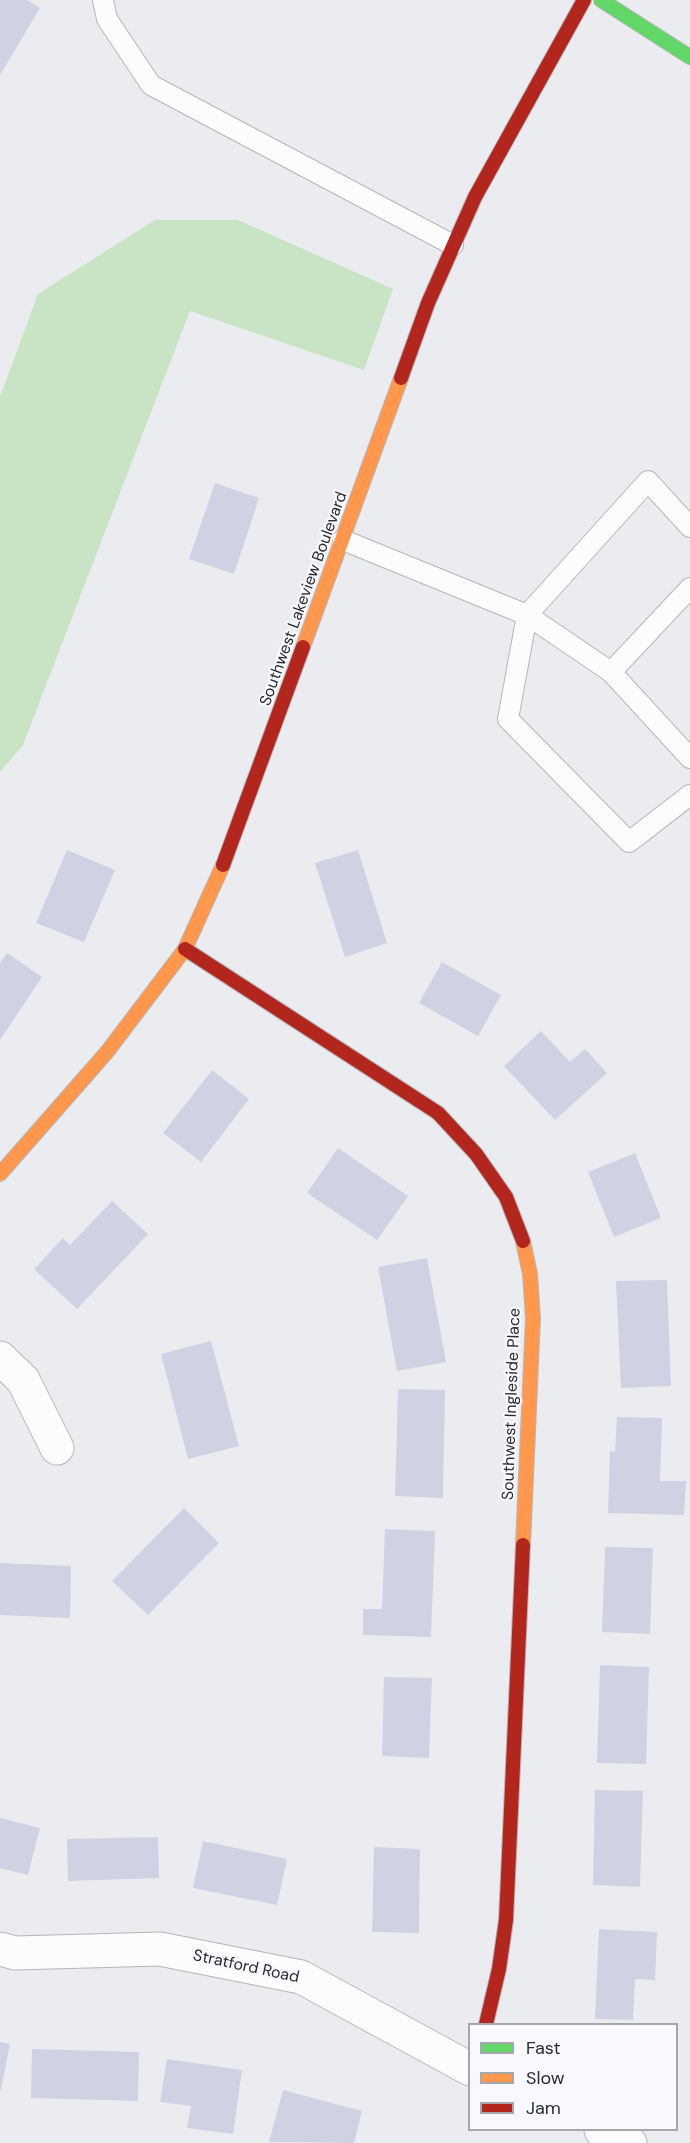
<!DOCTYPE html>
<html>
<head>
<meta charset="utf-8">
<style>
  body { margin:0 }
  #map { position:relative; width:690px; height:2143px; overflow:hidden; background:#ebecf0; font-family:"DM Sans",sans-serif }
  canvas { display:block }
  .legend { position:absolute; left:468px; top:2023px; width:210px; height:108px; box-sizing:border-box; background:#f8f9ff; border:2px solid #a6a7ab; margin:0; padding:8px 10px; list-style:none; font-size:18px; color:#2b2b2e }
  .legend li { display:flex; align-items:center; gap:12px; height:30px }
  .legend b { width:30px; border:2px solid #a6a7ab }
</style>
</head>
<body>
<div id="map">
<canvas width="690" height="2143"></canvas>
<ul class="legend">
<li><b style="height:8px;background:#63d668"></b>Fast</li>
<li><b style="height:8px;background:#ff974d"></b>Slow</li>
<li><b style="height:8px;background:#b3261e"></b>Jam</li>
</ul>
</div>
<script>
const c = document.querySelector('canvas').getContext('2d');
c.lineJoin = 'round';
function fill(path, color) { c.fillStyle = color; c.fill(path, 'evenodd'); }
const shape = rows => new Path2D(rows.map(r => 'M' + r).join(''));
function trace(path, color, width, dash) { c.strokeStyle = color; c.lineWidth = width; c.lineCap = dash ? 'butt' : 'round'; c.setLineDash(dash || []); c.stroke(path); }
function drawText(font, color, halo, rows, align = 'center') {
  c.font = font + ' "DM Sans",sans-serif'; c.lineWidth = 4.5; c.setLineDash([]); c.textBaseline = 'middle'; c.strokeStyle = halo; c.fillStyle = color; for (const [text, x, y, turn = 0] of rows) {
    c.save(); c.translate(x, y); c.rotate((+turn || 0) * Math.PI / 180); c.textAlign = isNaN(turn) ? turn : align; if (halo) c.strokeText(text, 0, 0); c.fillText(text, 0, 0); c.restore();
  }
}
fill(shape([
  [155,220,238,220,393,289,364,370,190,311,23,745,0,772,0,397,38,294]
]), '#c9e4c4');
fill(shape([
  [0,0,27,0,40,8,0,75],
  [215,483,259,498,234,574,189,559],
  [67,850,115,870,84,942,36,923],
  [358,850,387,943,345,957,315,863],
  [7,953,42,977,0,1040,0,963],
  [442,962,501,995,478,1036,419,1003],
  [541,1031,570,1062,585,1049,607,1073,555,1120,504,1066],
  [212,1070,249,1099,201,1162,163,1133],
  [338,1148,408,1196,377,1240,307,1193],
  [635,1153,661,1218,614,1237,588,1172],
  [112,1201,148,1234,77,1309,34,1269,63,1238,70,1245],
  [427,1258,446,1362,397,1371,378,1267],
  [667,1280,671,1386,621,1388,616,1281],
  [211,1341,239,1446,188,1459,161,1354],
  [398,1389,445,1390,443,1498,395,1496],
  [617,1417,662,1418,660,1481,686,1481,684,1515,608,1513,610,1451,615,1452],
  [184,1508,219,1543,148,1615,112,1581],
  [385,1529,435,1531,431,1637,363,1635,363,1609,382,1609],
  [605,1547,653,1548,650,1634,602,1632],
  [0,1563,71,1566,70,1618,0,1615],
  [600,1665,649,1667,646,1764,597,1763],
  [384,1677,432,1678,429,1758,382,1756],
  [595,1790,643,1791,640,1887,593,1885],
  [0,1818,40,1828,28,1875,0,1868],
  [158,1837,159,1878,68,1881,67,1839],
  [203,1841,287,1859,277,1905,193,1888],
  [374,1847,420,1849,419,1933,372,1932],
  [599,1929,657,1932,655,1980,635,1979,633,2020,595,2019],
  [0,2042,10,2044,1,2090,0,2090],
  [32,2049,139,2052,138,2101,31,2098],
  [167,2059,242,2070,233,2134,187,2128,191,2106,160,2102],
  [283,2090,362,2111,354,2143,269,2142]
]), '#d0d2e3');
const lane = shape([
  [103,0,107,19,151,85,453,245],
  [690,527,648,481,527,615,508,719,629,842,690,795],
  [343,540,527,615,611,672,690,758],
  [611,672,690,588]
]);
const street = shape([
  [0,1358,23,1380,57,1448],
  [0,1949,15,1953,160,1949,301,1977,470,2069],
  [601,2130,630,2143]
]);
const fast = shape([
  [601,0,690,57]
]);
const slow = shape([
  [303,647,401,378],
  [0,1174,107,1052,185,949,223,865],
  [523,1241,530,1274,533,1318,523,1545]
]);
const jam = shape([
  [401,378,428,303,475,197,584,0],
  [223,865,303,647],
  [185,949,438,1113,476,1154,506,1197,523,1241],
  [486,2024,499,1969,506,1920,523,1545]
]);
trace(lane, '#b6b6b9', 22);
trace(street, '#b6b6b9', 35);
trace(fast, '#b6b6b9', 16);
trace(slow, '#b6b6b9', 16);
trace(jam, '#b6b6b9', 16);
trace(lane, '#fcfcfd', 20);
trace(street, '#fcfcfd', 33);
trace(fast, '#63d668', 14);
trace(slow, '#ff974d', 14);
trace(jam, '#b3261e', 14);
drawText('16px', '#2b2b2e', '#f8f9ff', [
  ["Southwest Lakeview Boulevard",304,599,-70],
  ["Southwest Ingleside Place",512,1404,-88],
  ["Stratford Road",246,1967,12]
]);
</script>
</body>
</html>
